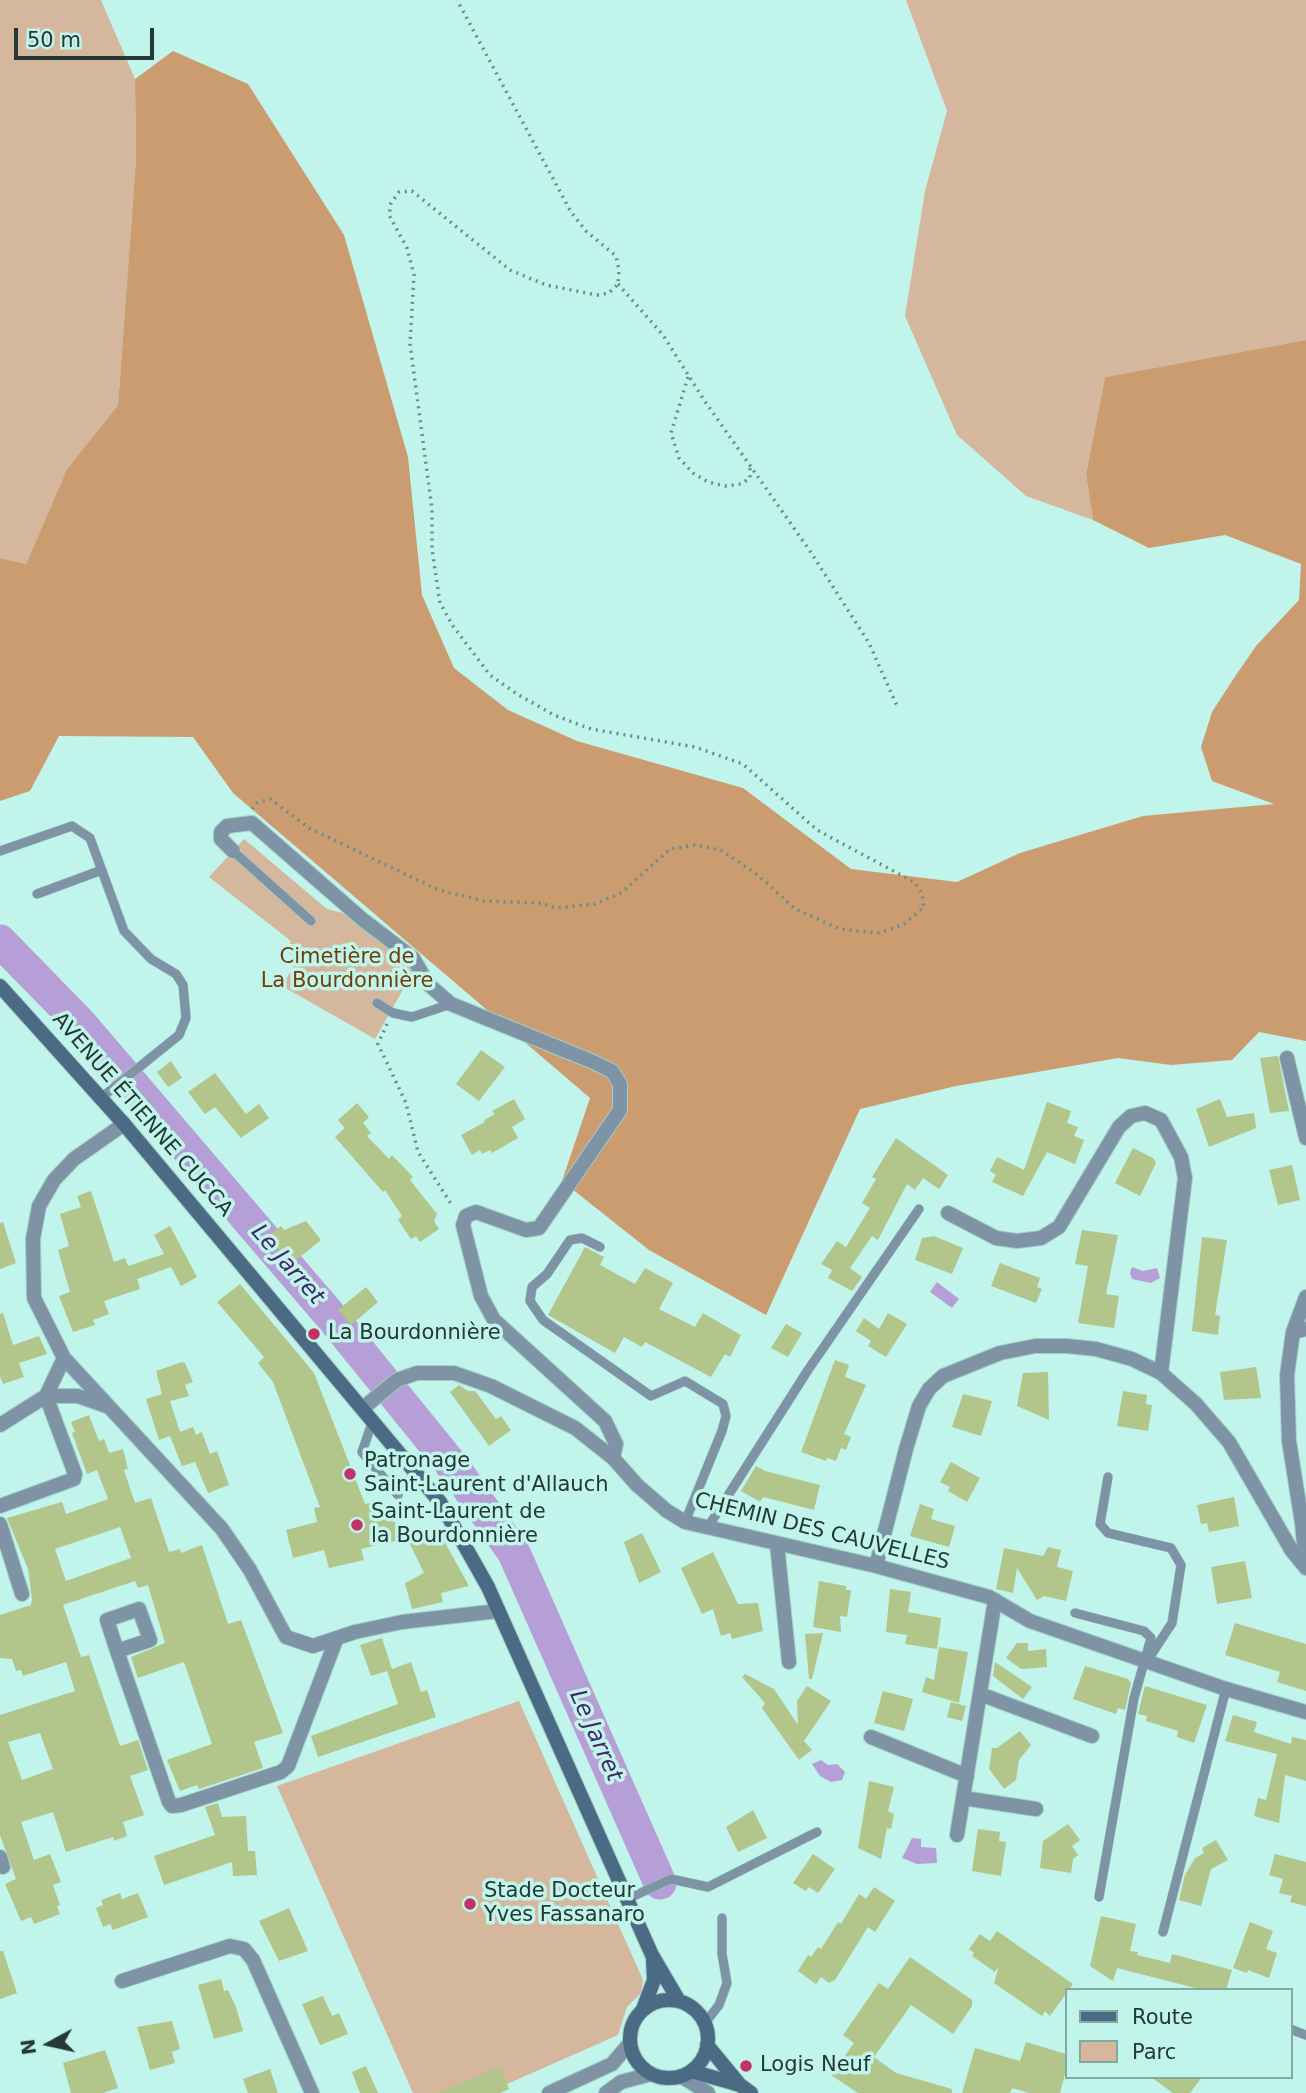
<!DOCTYPE html>
<html>
<head>
<meta charset="utf-8">
<style>
  body { margin:0 }
  #map { position:relative; width:1306px; height:2093px; overflow:hidden; background:#c1f4eb; font-family:"DejaVu Sans",sans-serif }
  canvas { display:block }
  .legend { position:absolute; left:1065px; top:1988px; width:228px; height:91px; box-sizing:border-box; background:#c1f4eb; border:2px solid #82a9a2; margin:0; padding:9px 12px; list-style:none; font-size:21px; color:#243835 }
  .legend li { display:flex; align-items:center; gap:14px; height:35px }
  .legend b { width:35px; border:2px solid #82a9a2 }
  .north { position:absolute; left:14px; top:2009px; width:70px; height:70px; -webkit-text-stroke:5px #c1f4eb; paint-order:stroke; rotate:262deg; font-size:19px; font-weight:700; line-height:28px; text-align:center; color:#243835 }
  .north::after { content:''; display:block; margin:auto; width:24px; height:32px; background:#243835; clip-path:polygon(50% 0,100% 100%,50% 72%,0 100%) }
  .scale { position:absolute; left:14px; top:28px; width:140px; height:32px; box-sizing:border-box; border:4px solid #243835; border-top:0; padding-left:9px; font-size:21px; line-height:24px; white-space:nowrap; color:#243835; -webkit-text-stroke:5px #c1f4eb; paint-order:stroke }
</style>
</head>
<body>
<div id="map">
<canvas width="1306" height="2093"></canvas>
<ul class="legend">
<li><b style="height:9px;background:#4b6b85"></b>Route</li>
<li><b style="height:19px;background:#d4b79d"></b>Parc</li>
</ul>
<div class="north">N</div>
<div class="scale">50 m</div>
</div>
<script>
const c = document.querySelector('canvas').getContext('2d');
c.lineJoin = 'round';
function fill(path, color) { c.fillStyle = color; c.fill(path, 'evenodd'); }
const shape = rows => new Path2D(rows.map(r => 'M' + r).join(''));
function trace(path, color, width, dash) { c.strokeStyle = color; c.lineWidth = width; c.lineCap = dash ? 'butt' : 'round'; c.setLineDash(dash || []); c.stroke(path); }
function drawText(font, color, halo, rows, align = 'center') {
  c.font = font + ' "DejaVu Sans",sans-serif'; c.lineWidth = 7; c.setLineDash([]); c.textBaseline = 'middle'; c.strokeStyle = halo; c.fillStyle = color; for (const [text, x, y, turn = 0] of rows) {
    c.save(); c.translate(x, y); c.rotate((+turn || 0) * Math.PI / 180); c.textAlign = isNaN(turn) ? turn : align; if (halo) c.strokeText(text, 0, 0); c.fillText(text, 0, 0); c.restore();
  }
}
fill(shape([
  [0,0,101,0,135,79,136,159,118,405,67,469,26,564,0,558],
  [906,0,1306,0,1306,340,1105,377,1086,474,1093,520,1026,496,957,435,905,316,925,191,947,111],
  [244,839,327,909,350,915,410,962,413,972,375,1039,282,986,298,959,285,950,291,941,209,877],
  [519,1701,643,1980,641,1993,627,2007,618,2035,507,2084,499,2093,413,2093,277,1786]
]), '#d4b79d');
fill(shape([
  [173,51,248,84,344,235,408,457,422,595,454,668,508,710,577,741,743,788,851,869,957,882,1020,853,1143,816,1274,804,1212,781,1201,747,1212,712,1234,678,1256,646,1299,600,1301,564,1225,535,1149,548,1093,520,1086,474,1105,377,1306,340,1306,1041,1259,1032,1232,1060,1171,1065,1118,1058,956,1086,860,1109,766,1315,649,1250,562,1181,590,1098,233,793,193,737,59,736,30,791,0,801,0,558,26,564,67,469,118,405,136,159,135,79]
]), '#cc9c71');
fill(shape([
  [1132,1267,1143,1271,1157,1268,1160,1278,1151,1283,1132,1279,1130,1273],
  [937,1282,959,1299,952,1308,930,1292],
  [821,1760,828,1765,837,1764,845,1772,842,1780,831,1782,820,1776,812,1764],
  [912,1838,921,1839,921,1847,936,1848,937,1863,917,1864,902,1858]
]), '#b69fd7');
trace(shape([
  [0,941,80,1023,334,1320,455,1469,514,1553,660,1883]
]), '#b69fd7', 33);
fill(shape([
  [481,1050,505,1067,479,1101,456,1084],
  [1278,1056,1289,1111,1270,1113,1260,1058],
  [171,1061,182,1078,168,1087,157,1072],
  [215,1073,246,1114,259,1104,269,1118,241,1138,215,1107,205,1114,188,1092],
  [514,1099,525,1119,512,1127,518,1138,492,1153,490,1150,482,1154,480,1150,472,1155,461,1135,485,1122,484,1120,495,1114,492,1111],
  [1220,1099,1227,1117,1254,1113,1256,1128,1209,1147,1196,1109],
  [1047,1102,1071,1111,1067,1123,1078,1127,1074,1136,1084,1140,1075,1164,1047,1152,1023,1196,992,1182,996,1175,990,1171,997,1157,1024,1170],
  [357,1103,369,1117,363,1123,371,1133,367,1136,389,1159,392,1155,413,1177,410,1180,437,1214,434,1221,439,1229,420,1242,416,1236,411,1239,398,1220,402,1216,385,1190,383,1192,335,1137,345,1128,338,1120],
  [896,1138,948,1175,939,1189,923,1178,915,1190,907,1184,878,1240,872,1236,850,1268,862,1277,852,1291,828,1278,832,1270,821,1264,837,1241,846,1247,870,1208,862,1203,876,1179,872,1177],
  [1133,1148,1153,1158,1156,1163,1140,1196,1115,1183],
  [1292,1165,1300,1200,1278,1205,1269,1170],
  [91,1191,114,1262,125,1258,128,1266,164,1254,154,1235,170,1226,197,1277,181,1286,171,1267,137,1279,140,1289,104,1301,109,1314,93,1320,95,1325,73,1332,59,1296,70,1292,58,1250,69,1246,60,1214,81,1207,77,1196],
  [306,1221,321,1240,290,1265,268,1236,281,1226,284,1230],
  [3,1222,16,1263,0,1269,0,1223],
  [1082,1230,1118,1235,1106,1294,1119,1296,1114,1328,1078,1323,1088,1266,1075,1264],
  [934,1236,963,1248,952,1274,915,1260,922,1238],
  [1202,1237,1227,1240,1215,1315,1220,1316,1218,1335,1192,1331],
  [585,1247,604,1257,600,1265,635,1284,645,1268,673,1283,659,1309,695,1327,703,1313,741,1335,730,1357,725,1354,711,1377,645,1342,642,1347,624,1337,615,1353,548,1315],
  [1000,1263,1040,1278,1037,1287,1042,1289,1036,1303,991,1286],
  [240,1284,314,1373,365,1504,383,1500,386,1511,392,1509,399,1540,361,1549,364,1560,329,1568,324,1550,293,1558,286,1530,317,1522,314,1508,320,1507,273,1382,258,1363,264,1357,217,1302],
  [366,1287,378,1302,351,1325,338,1310],
  [3,1313,13,1345,39,1336,47,1354,19,1363,24,1377,3,1384,0,1376,0,1314],
  [888,1313,907,1324,886,1357,868,1346,871,1341,856,1331,864,1318,879,1329],
  [786,1324,802,1333,788,1357,771,1348],
  [835,1360,849,1365,845,1377,866,1385,844,1434,851,1437,846,1450,841,1448,836,1461,827,1458,826,1461,801,1452],
  [182,1362,185,1363,193,1382,185,1385,189,1396,170,1401,180,1432,193,1427,196,1435,202,1432,210,1454,217,1451,229,1485,208,1493,195,1462,182,1466,170,1436,159,1440,146,1399,162,1394,156,1371],
  [1256,1367,1261,1398,1224,1400,1220,1372],
  [1048,1372,1049,1420,1017,1406,1023,1373],
  [459,1385,468,1391,475,1391,496,1419,501,1416,511,1430,489,1446,450,1392],
  [1123,1391,1147,1395,1146,1404,1152,1405,1148,1431,1117,1426],
  [963,1394,992,1401,981,1436,952,1427],
  [89,1415,99,1441,104,1439,109,1453,123,1449,128,1469,124,1470,135,1503,151,1498,169,1552,180,1549,181,1553,202,1545,228,1624,241,1620,283,1733,254,1742,263,1768,199,1789,197,1785,180,1791,167,1760,212,1744,184,1662,138,1678,131,1657,165,1643,148,1585,138,1588,135,1581,63,1605,81,1657,89,1655,120,1746,138,1740,148,1770,130,1776,144,1815,123,1822,127,1836,114,1841,113,1837,66,1852,53,1812,21,1822,34,1860,50,1854,61,1882,53,1885,60,1905,57,1906,60,1914,34,1924,31,1917,21,1921,5,1884,16,1879,0,1835,0,1715,75,1691,66,1662,23,1676,21,1670,16,1671,12,1659,0,1658,0,1615,31,1605,32,1599,28,1569,7,1518,62,1502,66,1514,108,1499,97,1470,87,1474,72,1433,75,1432,71,1422],
  [120,1527,131,1558,66,1581,55,1549],
  [40,1733,53,1769,22,1780,8,1742],
  [951,1462,980,1478,967,1502,948,1491,950,1487,940,1482],
  [756,1466,765,1471,820,1485,814,1510,763,1497,760,1502,741,1491],
  [1234,1497,1239,1526,1209,1532,1207,1523,1201,1524,1197,1505],
  [920,1504,934,1509,931,1519,955,1526,949,1547,910,1536],
  [438,1530,469,1586,441,1593,443,1602,412,1609,405,1583,424,1573,407,1538],
  [642,1533,661,1572,639,1583,624,1542],
  [1048,1547,1061,1550,1057,1567,1073,1571,1066,1601,1044,1596,1037,1600,1017,1568,1013,1593,996,1589,1004,1548,1043,1556],
  [713,1552,738,1604,758,1603,763,1631,732,1639,730,1633,721,1636,713,1609,702,1614,681,1568],
  [1245,1561,1252,1598,1217,1604,1211,1567],
  [819,1581,846,1586,846,1590,851,1590,847,1617,840,1616,841,1632,813,1627],
  [890,1589,911,1592,908,1612,941,1618,937,1649,905,1644,907,1635,886,1632],
  [1235,1623,1306,1644,1306,1691,1277,1682,1280,1672,1225,1655],
  [823,1633,812,1679,809,1679,805,1634],
  [382,1638,392,1669,411,1662,421,1692,427,1690,436,1717,318,1757,311,1736,398,1704,387,1671,371,1676,360,1645],
  [1017,1643,1028,1643,1028,1651,1046,1649,1047,1667,1021,1669,1006,1658],
  [939,1647,968,1652,959,1703,922,1692,926,1677,934,1680],
  [995,1662,1032,1687,1023,1699,993,1676],
  [1085,1666,1128,1679,1131,1683,1125,1710,1118,1708,1116,1714,1073,1699],
  [745,1674,774,1689,798,1725,797,1701,807,1686,831,1701,804,1741,812,1750,799,1760,762,1708,765,1703,742,1677],
  [1145,1686,1207,1705,1194,1743,1177,1737,1178,1731,1146,1721,1147,1716,1138,1714],
  [883,1691,913,1699,904,1731,874,1723],
  [951,1702,966,1706,962,1721,947,1717],
  [1233,1715,1257,1722,1254,1732,1291,1744,1292,1737,1306,1740,1306,1781,1285,1775,1279,1823,1254,1816,1258,1798,1266,1800,1277,1754,1225,1741],
  [1020,1731,1031,1745,1019,1760,1016,1780,1004,1789,989,1769,992,1748,997,1748],
  [869,1781,894,1787,888,1811,894,1814,891,1829,887,1828,881,1859,858,1848],
  [218,1803,222,1817,246,1816,248,1851,255,1851,257,1875,233,1876,232,1862,164,1885,154,1856,215,1835,205,1807],
  [753,1810,767,1838,738,1852,726,1827],
  [1068,1824,1080,1840,1072,1846,1078,1855,1073,1859,1071,1873,1040,1868,1043,1841],
  [978,1829,1000,1832,999,1841,1006,1842,1001,1876,972,1871],
  [1216,1840,1228,1860,1211,1869,1201,1906,1179,1900,1185,1875,1195,1858,1204,1853,1202,1848],
  [813,1854,835,1869,818,1893,809,1887,806,1891,793,1883],
  [1275,1854,1306,1862,1306,1906,1290,1902,1292,1896,1279,1893,1283,1879,1269,1875],
  [874,1887,895,1901,875,1932,868,1927,835,1980,829,1983,821,1977,816,1984,798,1971,808,1955,811,1957,818,1947,821,1949,838,1922,841,1924,859,1894,866,1899],
  [120,1893,122,1899,138,1893,148,1917,113,1930,110,1924,103,1927,96,1908,103,1905,101,1900],
  [289,1908,308,1951,279,1961,259,1921],
  [1101,1916,1136,1924,1130,1951,1138,1952,1137,1955,1170,1963,1172,1954,1232,1970,1226,1990,1203,1990,1117,1968,1113,1981,1090,1966],
  [1250,1922,1273,1931,1266,1949,1277,1953,1269,1978,1248,1970,1247,1973,1233,1968],
  [997,1931,1073,1984,1050,2016,1045,2011,1042,2016,994,1983,999,1966,995,1972,972,1956,974,1953,969,1949,980,1934,990,1941],
  [0,1951,3,1951,17,1993,0,1999],
  [910,1957,972,2000,972,2006,953,2034,911,2005,874,2057,896,2073,952,2089,952,2093,858,2093,831,2075,854,2043,843,2035,879,1983,888,1989],
  [221,1979,224,1991,228,1990,236,2007,243,2031,214,2039,198,1985],
  [323,1996,332,2016,339,2013,348,2034,320,2045,302,2004],
  [172,2021,180,2049,172,2052,175,2063,150,2070,137,2027],
  [1026,2042,1066,2054,1066,2070,1060,2093,1029,2093,1012,2088,1010,2093,962,2093,975,2048,1020,2061],
  [105,2050,118,2088,103,2093,71,2093,63,2063],
  [366,2066,378,2093,360,2093,352,2072],
  [500,2067,509,2089,500,2093,437,2093],
  [270,2069,278,2093,248,2093,243,2079],
  [1151,2077,1202,2077,1190,2093,1173,2093]
]), '#b2c58a');
const lane = shape([
  [0,851,72,826,90,838,124,931,151,959,176,974,183,985,186,1018,179,1035,101,1098],
  [233,851,311,921],
  [37,894,102,870],
  [377,1003,393,1013,412,1017,451,1004],
  [600,1247,582,1238,570,1240,547,1274,532,1287,530,1301,543,1320,651,1396,685,1381,723,1404,726,1416,722,1431,685,1522],
  [373,1420,362,1452,398,1495],
  [1108,1477,1100,1524,1108,1533,1171,1548,1181,1565,1172,1623,1149,1658],
  [708,1527,808,1370,919,1209],
  [1075,1613,1144,1631,1151,1638,1134,1698,1099,1897],
  [627,1899,671,1879,708,1887,817,1832],
  [1163,1932,1226,1689],
  [705,2023,719,2005,727,1983,722,1954,722,1918],
  [1290,2029,1306,2035]
]);
const street = shape([
  [233,851,221,839,221,832,227,826,252,823,362,919,413,958,428,984,451,1004,591,1061,612,1071,620,1084,620,1110,539,1228,526,1230,476,1212,466,1216,463,1225,481,1296,494,1320,605,1421,616,1444,613,1458],
  [1287,1058,1306,1138],
  [124,1124,74,1159,54,1180,39,1206,33,1239,34,1298,64,1358,222,1529,250,1570,286,1637,313,1646,355,1632,402,1622,498,1611],
  [948,1213,996,1238,1017,1241,1041,1238,1059,1227,1119,1127,1131,1116,1145,1113,1161,1120,1181,1157,1185,1178,1161,1373],
  [1293,1332,1306,1297],
  [46,1396,78,1396,106,1406],
  [363,1408,397,1380,417,1373,454,1373,491,1386,575,1428,613,1458,637,1485,667,1511,685,1522,876,1566,989,1597,1030,1621,1226,1689,1306,1712],
  [0,1425,46,1396,64,1358],
  [0,1506,74,1479,75,1474,46,1396],
  [1306,1521,1302,1523,1306,1568],
  [1302,1523,1289,1441,1287,1375,1293,1332,1306,1329],
  [0,1524,22,1594],
  [777,1544,789,1662],
  [876,1566,906,1449,919,1406,929,1389,943,1376,1000,1353,1035,1346,1067,1346,1096,1349,1132,1359,1161,1373,1196,1404,1229,1442,1292,1551,1306,1568],
  [117,1651,107,1620,139,1609,150,1640,117,1651,169,1802,172,1806,181,1805,281,1772,288,1766,336,1640],
  [980,1694,1092,1736],
  [871,1737,967,1776],
  [963,1798,1036,1809],
  [957,1835,995,1600],
  [0,1857,3,1867],
  [122,1981,230,1946,244,1949,253,1960,312,2093],
  [681,2076,708,2093],
  [549,2093,612,2064,630,2043],
  [606,2093,621,2082,651,2074]
]);
const secondary = shape([
  [0,986,124,1124,440,1502,488,1587,652,1955,679,2001],
  '630 2039a39 39 0 1 1 78 0a39 39 0 1 1-78 0Z',
  [643,2009,654,1980,653,1960],
  [707,2045,740,2085,751,2093],
  [691,2071,740,2085]
]);
trace(lane, '#a2cec7', 10);
trace(street, '#a2cec7', 16);
trace(secondary, '#a2cec7', 16);
trace(shape([
  [618,284,663,335,704,400,810,551,869,643,897,706],
  [688,377,671,433,679,458,693,473,708,482,725,486,741,484,750,478,750,468],
  [252,809,257,803,270,799,309,828,407,875,439,890,484,901,542,903,555,908,595,904,621,893,670,849,695,845,720,850,730,856,759,876,795,909,840,929,879,933,904,924,924,907,922,893,914,882,817,830,743,764,695,747,591,729,554,715,517,694,490,675,453,626,440,603,432,550,432,509,410,344,414,275,407,248,389,215,391,203,399,192,412,191,510,270,546,285,597,295,609,293,618,284,619,270,616,256,586,231,571,212,457,0],
  [387,1024,378,1044,406,1103,418,1152,453,1207]
]), '#6b8d87', 3.5, [2, 5]);
trace(lane, '#7e94a6', 9);
trace(street, '#7e94a6', 14);
trace(secondary, '#4b6b85', 14);
for (const [x, y, r, color] of [
  [314,1334,7,"#bf3366"],
  [350,1474,7,"#bf3366"],
  [357,1525,7,"#bf3366"],
  [470,1904,7,"#bf3366"],
  [746,2066,7,"#bf3366"]
]) { const dot = new Path2D(); dot.arc(x, y, r, 0, 2 * Math.PI); c.fillStyle = color; c.fill(dot); trace(dot, '#c1f4eb', 2.5); }
drawText('21px', '#6d3f09', '#c1f4eb', [
  ["Cimetière de",347,958],
  ["La Bourdonnière",347,982]
]);
drawText('21px', '#243835', '#c1f4eb', [
  ["AVENUE ÉTIENNE CUCCA",142,1115,49],
  ["CHEMIN DES CAUVELLES",822,1532,14]
]);
drawText('21px', '#243835', '#c1f4eb', [
  ["La Bourdonnière",328,1334],
  ["Patronage",364,1462],
  ["Saint-Laurent d'Allauch",364,1486],
  ["Saint-Laurent de",371,1513],
  ["la Bourdonnière",371,1537],
  ["Stade Docteur",484,1892],
  ["Yves Fassanaro",484,1916],
  ["Logis Neuf",760,2066]
], 'left');
drawText('italic 23px', '#442566', '#c1f4eb', [
  ["Le Jarret",287,1265,49],
  ["Le Jarret",595,1736,66]
]);
</script>
</body>
</html>
